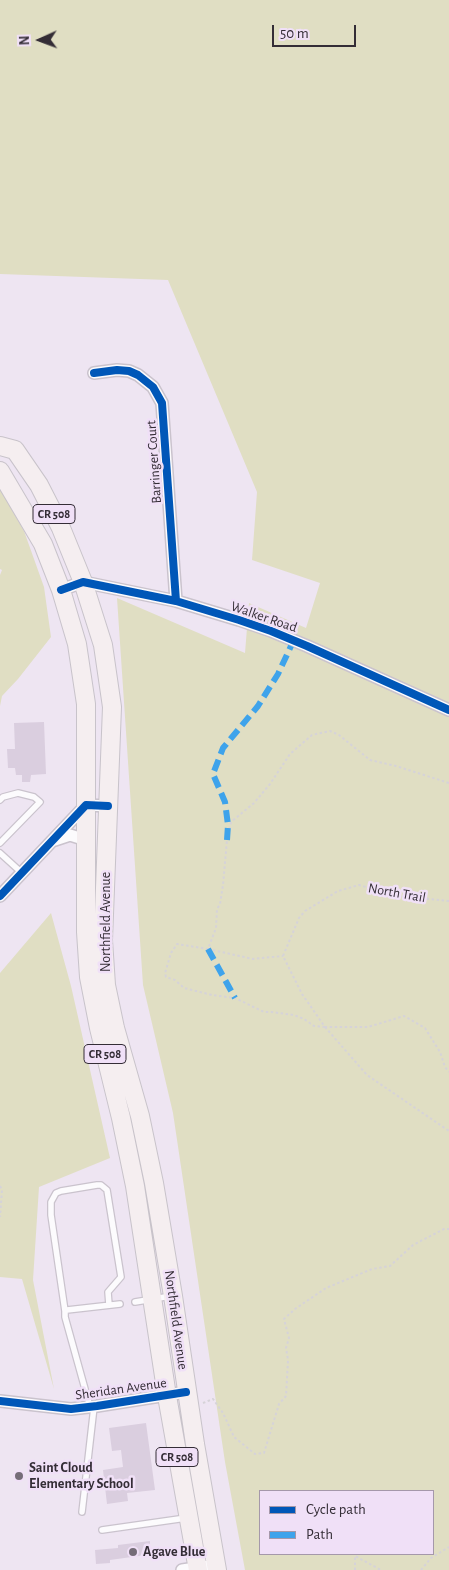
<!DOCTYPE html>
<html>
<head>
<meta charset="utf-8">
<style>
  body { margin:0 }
  #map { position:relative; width:449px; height:1570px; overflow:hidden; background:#eee5f2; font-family:"Alegreya Sans",sans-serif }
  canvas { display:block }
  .legend { position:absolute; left:259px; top:1490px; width:175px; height:65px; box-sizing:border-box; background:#f0e0f7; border:1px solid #a598aa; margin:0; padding:6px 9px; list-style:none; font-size:15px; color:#342d36 }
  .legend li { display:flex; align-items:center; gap:10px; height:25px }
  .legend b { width:25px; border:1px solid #a598aa }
  .north { position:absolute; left:15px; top:15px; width:50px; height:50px; -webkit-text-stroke:4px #f0e0f7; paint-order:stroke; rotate:268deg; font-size:14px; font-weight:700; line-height:20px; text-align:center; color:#342d36 }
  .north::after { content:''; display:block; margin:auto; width:18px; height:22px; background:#342d36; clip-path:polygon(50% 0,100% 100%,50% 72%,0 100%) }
  .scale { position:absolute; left:272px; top:25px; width:84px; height:22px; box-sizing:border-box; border:2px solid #342d36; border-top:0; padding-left:6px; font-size:15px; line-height:18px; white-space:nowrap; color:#342d36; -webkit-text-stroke:4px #f0e0f7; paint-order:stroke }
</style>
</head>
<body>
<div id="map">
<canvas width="449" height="1570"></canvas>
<ul class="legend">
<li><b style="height:6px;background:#0057b8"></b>Cycle path</li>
<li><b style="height:6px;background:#3ea3eb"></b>Path</li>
</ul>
<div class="north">N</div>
<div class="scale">50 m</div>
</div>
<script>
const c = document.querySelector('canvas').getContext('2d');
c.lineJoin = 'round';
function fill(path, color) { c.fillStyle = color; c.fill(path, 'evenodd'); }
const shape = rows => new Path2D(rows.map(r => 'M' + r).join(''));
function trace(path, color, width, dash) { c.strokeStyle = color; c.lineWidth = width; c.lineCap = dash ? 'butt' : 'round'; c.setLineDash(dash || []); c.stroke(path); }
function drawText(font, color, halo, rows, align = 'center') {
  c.font = font + ' "Alegreya Sans",sans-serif'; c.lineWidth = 5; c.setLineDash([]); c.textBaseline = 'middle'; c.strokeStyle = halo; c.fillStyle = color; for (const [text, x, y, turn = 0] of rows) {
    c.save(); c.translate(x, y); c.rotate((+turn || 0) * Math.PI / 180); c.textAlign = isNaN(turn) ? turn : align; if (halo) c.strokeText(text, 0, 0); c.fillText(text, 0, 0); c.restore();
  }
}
fill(shape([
  [0,0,449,0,449,1570,245,1570,225,1462,173,1113,143,985,117,598,245,653,249,603,306,628,320,583,252,560,257,492,168,280,0,274],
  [260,1491,433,1491,433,1554,260,1554],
  [0,489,24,531,44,587,51,637,18,679,2,696,0,706,0,575,2,570,0,569],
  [51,913,71,986,110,1158,39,1187,33,1280,54,1389,22,1279,0,1277,0,973]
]), '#e0dec3');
fill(shape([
  [44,722,46,774,31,775,30,782,22,782,22,775,16,775,15,768,8,768,7,749,15,749,14,723],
  [146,1423,155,1490,127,1493,128,1501,107,1504,103,1470,123,1467,121,1450,112,1451,109,1428],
  [150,1541,150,1549,146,1555,110,1560,110,1563,96,1564,95,1550,118,1548,118,1545]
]), '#dacedf');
const lane = shape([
  [0,800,3,797,18,793,34,797,40,802,0,843],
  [0,853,22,873],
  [135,1302,171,1296],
  [65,1311,51,1215,51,1202,56,1193,61,1191,97,1185,101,1185,107,1190,121,1277,108,1292,109,1305],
  [90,1407,65,1317,65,1311,67,1310,120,1304],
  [82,1512,94,1407],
  [102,1530,186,1518]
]);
const street = shape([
  [94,373,117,370,129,371,138,375,153,387,162,403,176,601],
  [61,590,83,582,176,601,239,620,271,631,307,646,449,710],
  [55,840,70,835,86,840],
  [0,896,86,805,108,806],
  [0,1401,71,1409,97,1406,186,1392],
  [182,1570,216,1565]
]);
const primary = shape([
  [0,446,15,450,39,485,61,528,83,582,103,645,112,707,103,940,106,985,115,1028,140,1116,154,1183,173,1296,195,1444,217,1570],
  [0,471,43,544,61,590,77,644,86,704,86,932,89,977,99,1028,121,1118,135,1186,167,1396,198,1570]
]);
trace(lane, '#cac3cd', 8);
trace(street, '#cac3cd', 14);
trace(primary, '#c8c3ca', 20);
trace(shape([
  [449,901,397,896,359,885,338,891,305,911,299,918,283,956,302,994,325,1027,368,1027,404,1016,425,1028,440,1052,445,1067,449,1072],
  [208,949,253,959,283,956],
  [325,1027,314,1026,304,1019,294,1015,271,1012,264,1012,235,998,212,995,184,988,175,980,166,977,165,973,171,953,177,944,208,949,216,928,217,909,220,904,223,885,227,840,231,822,254,803,270,784,290,754,312,735,330,731,339,735,370,760,396,766,449,783],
  [325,1027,367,1075,449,1131],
  [0,1186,2,1190,0,1217],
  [203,1403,213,1399,223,1413,234,1437,255,1454,264,1453,279,1404,286,1396,288,1360,286,1348,289,1338,284,1319,295,1309,326,1288,372,1269,390,1266,413,1245,444,1229,449,1229],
  [355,1570,355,1556,381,1570],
  [421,1570,431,1558,449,1547]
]), '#d6d3d8', 2, [2.5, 2.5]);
trace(lane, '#fcfbfd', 5.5);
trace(street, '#fcfbfd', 11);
trace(primary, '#f5eef0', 18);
trace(shape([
  [227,840,228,825,225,802,213,774,223,748,258,706,278,674,291,646],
  [208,949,235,998]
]), '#3ea3eb', 6, [12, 6]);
trace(shape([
  [94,373,117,370,129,371,138,375,153,387,162,403,176,601],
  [61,590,83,582,176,601,239,620,271,631,307,646,449,710],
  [0,896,86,805,108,806],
  [0,1401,71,1409,97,1406,186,1392]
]), '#0057b8', 8);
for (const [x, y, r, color] of [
  [19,1476,5,"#756d78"],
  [133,1552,5,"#756d78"]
]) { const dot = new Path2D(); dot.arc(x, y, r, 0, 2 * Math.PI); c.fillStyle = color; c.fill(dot); trace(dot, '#f0e0f7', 2); }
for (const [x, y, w] of [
  [54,514,42],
  [105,1054,42],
  [177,1457,42]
]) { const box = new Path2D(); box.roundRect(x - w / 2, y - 9.5, w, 19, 4); c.fillStyle = '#f0e0f7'; c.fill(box); trace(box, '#342d36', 1); }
drawText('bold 12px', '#342d36', null, [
  ["CR 508",54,514],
  ["CR 508",105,1054],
  ["CR 508",177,1457]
]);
drawText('14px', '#342d36', '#f0e0f7', [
  ["Barringer Court",154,462,-94],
  ["Walker Road",264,617,19],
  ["North Trail",397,893,10],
  ["Northfield Avenue",106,922,-90],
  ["Northfield Avenue",176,1320,82],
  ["Sheridan Avenue",121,1389,-8]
]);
drawText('bold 14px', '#342d36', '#f0e0f7', [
  ["Saint Cloud",29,1468],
  ["Elementary School",29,1484],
  ["Agave Blue",143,1552]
], 'left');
</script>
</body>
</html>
